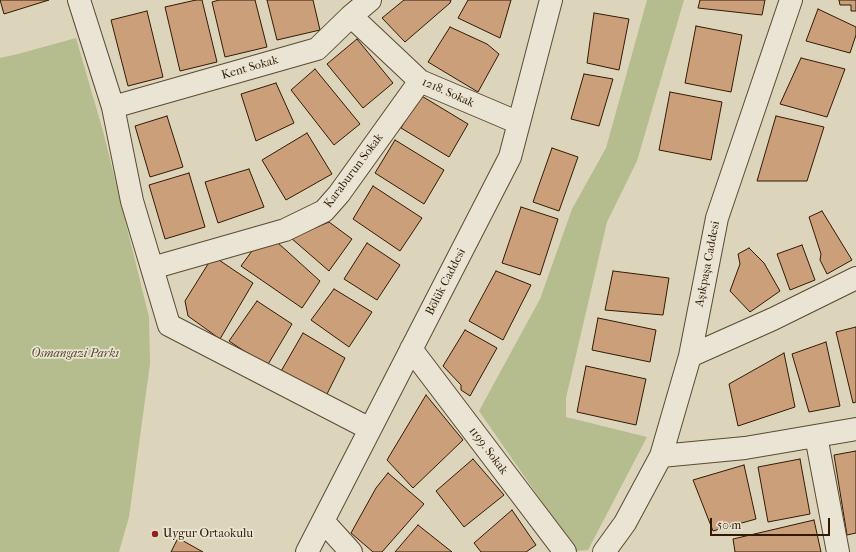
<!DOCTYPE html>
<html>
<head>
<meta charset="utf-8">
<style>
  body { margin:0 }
  #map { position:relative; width:856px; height:552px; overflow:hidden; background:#ddd5bb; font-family:"IM FELL French Canon",serif }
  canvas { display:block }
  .scale { position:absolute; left:710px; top:518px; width:120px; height:18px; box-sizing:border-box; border:2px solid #311a04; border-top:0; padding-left:5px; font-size:12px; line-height:14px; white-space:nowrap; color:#311a04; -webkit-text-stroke:3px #e9e4d3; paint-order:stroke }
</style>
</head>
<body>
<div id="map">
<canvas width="856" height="552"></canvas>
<div class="scale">50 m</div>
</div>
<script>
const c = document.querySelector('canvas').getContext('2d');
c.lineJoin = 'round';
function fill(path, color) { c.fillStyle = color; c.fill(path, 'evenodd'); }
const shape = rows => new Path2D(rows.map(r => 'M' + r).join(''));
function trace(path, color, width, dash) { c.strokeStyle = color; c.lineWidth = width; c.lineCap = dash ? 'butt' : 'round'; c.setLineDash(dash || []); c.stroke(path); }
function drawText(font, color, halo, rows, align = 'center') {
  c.font = font + ' "IM FELL French Canon",serif'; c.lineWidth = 3.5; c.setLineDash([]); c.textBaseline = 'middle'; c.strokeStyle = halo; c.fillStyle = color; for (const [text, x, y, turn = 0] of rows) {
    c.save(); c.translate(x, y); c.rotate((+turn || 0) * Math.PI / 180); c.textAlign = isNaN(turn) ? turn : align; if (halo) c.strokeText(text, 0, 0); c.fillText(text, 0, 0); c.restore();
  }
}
fill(shape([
  [647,0,684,0,637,161,607,222,566,398,566,417,647,437,588,550,576,551,479,411,540,299,572,209,606,148],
  [76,38,103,131,149,317,150,364,129,517,119,552,0,552,0,58,18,54]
]), '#b5bc8d');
const building = shape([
  [0,0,49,0,4,14,0,0],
  [196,0,202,0,217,62,180,71,165,7,196,0],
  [219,0,255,0,267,47,225,57,212,2,219,0],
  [267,0,313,0,320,30,277,40,267,0],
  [404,0,451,0,450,3,405,42,382,18,404,0],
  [468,0,511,0,500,38,458,18,468,0],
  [700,0,765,0,762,15,698,8,700,0],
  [839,0,856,0,856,11,851,11,851,5,840,5,839,0],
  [818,9,856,27,856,35,850,53,806,41,818,9],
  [147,11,163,77,128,86,111,20,147,11],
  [594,13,629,19,619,70,587,63,594,13],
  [696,26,742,35,731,92,685,83,696,26],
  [450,27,487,44,499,54,478,92,428,62,450,27],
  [357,39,393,83,363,108,327,64,357,39],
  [801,58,845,69,827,117,780,104,801,58],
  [315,69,360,124,334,145,291,90,315,69],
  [584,74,613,79,599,126,571,119,584,74],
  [276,83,294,123,256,141,241,94,276,83],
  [670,92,722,102,711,160,659,150,670,92],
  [420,95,468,124,449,157,401,128,420,95],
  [167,116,183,167,150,177,135,126,167,116],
  [776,116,824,127,807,181,757,181,776,116],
  [307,133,332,174,286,200,262,160,307,133],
  [395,140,444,170,424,204,375,173,395,140],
  [552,148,578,157,559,211,533,202,552,148],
  [249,169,264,207,218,223,205,182,249,169],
  [189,173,205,227,165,239,149,185,189,173],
  [373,186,422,218,400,251,353,219,373,186],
  [521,207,558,219,540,275,502,263,521,207],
  [822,211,852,260,827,274,820,260,821,254,809,217,822,211],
  [329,222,352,239,329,271,291,238,329,222],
  [278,243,320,281,302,308,241,266,252,251,278,243],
  [367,243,400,265,377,300,344,279,367,243],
  [802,245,815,280,790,290,777,254,802,245],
  [749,248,764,263,780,291,750,312,730,291,740,264,738,254,749,248],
  [213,256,253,283,220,339,188,316,185,301,213,256],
  [496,271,531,285,503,340,469,321,496,271],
  [613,271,669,278,663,315,605,310,613,271],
  [334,289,372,312,349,347,311,320,334,289],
  [257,301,292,324,267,366,229,341,257,301],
  [598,318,656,330,650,362,592,350,598,318],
  [856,327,856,402,853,403,836,332,856,327],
  [465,330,497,348,470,396,461,390,461,385,443,366,465,330],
  [303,333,345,358,325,398,280,373,303,333],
  [826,342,840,406,809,412,792,354,826,342],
  [784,353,795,407,738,426,729,384,784,353],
  [586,366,646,379,636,425,577,412,586,366],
  [426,395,463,440,413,488,387,460,426,395],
  [856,451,856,533,847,535,834,455,856,451],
  [473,459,504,495,464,527,436,491,473,459],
  [800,459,810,514,768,522,758,467,800,459],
  [744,465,756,519,713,531,693,480,744,465],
  [388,473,424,504,382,552,373,552,351,533,376,488,388,473],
  [512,510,536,545,526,552,481,552,474,543,512,510],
  [814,520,821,552,735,552,733,539,814,520],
  [418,525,452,552,395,552,418,525],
  [178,538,203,552,171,552,178,538]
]);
fill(building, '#cc9f7b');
trace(building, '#311a04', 1);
const minor = shape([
  [79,0,113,107,132,201,169,325,370,429],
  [351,16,420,81,519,123],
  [113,107,317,49,351,16,370,0],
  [152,268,285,230,324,211,339,194,420,81],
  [411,349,565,552],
  [690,356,773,319,856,278],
  [816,436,838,552],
  [661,456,745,448,856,429],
  [323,521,351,552],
  [307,552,510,157,551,0],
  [604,552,625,523,661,456,690,356,717,218,791,0]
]);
trace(minor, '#5c4932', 24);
trace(minor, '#e9e4d3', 22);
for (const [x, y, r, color] of [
  [155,534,4,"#8f2418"]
]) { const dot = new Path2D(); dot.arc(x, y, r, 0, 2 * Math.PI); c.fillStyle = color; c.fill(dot); trace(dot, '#e9e4d3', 1.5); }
drawText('12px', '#311a04', '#e9e4d3', [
  ["Kent Sokak",250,68,-16],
  ["1218. Sokak",448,93,24],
  ["Karaburun Sokak",354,171,-53],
  ["Aşıkpaşa Caddesi",708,264,-79],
  ["Bölük Caddesi",446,282,-63],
  ["1199. Sokak",488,451,53]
]);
drawText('italic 12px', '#594b2d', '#e9e4d3', [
  ["Osmangazi Parkı",75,354]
]);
drawText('12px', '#311a04', '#e9e4d3', [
  ["Uygur Ortaokulu",163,534]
], 'left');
</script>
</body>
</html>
